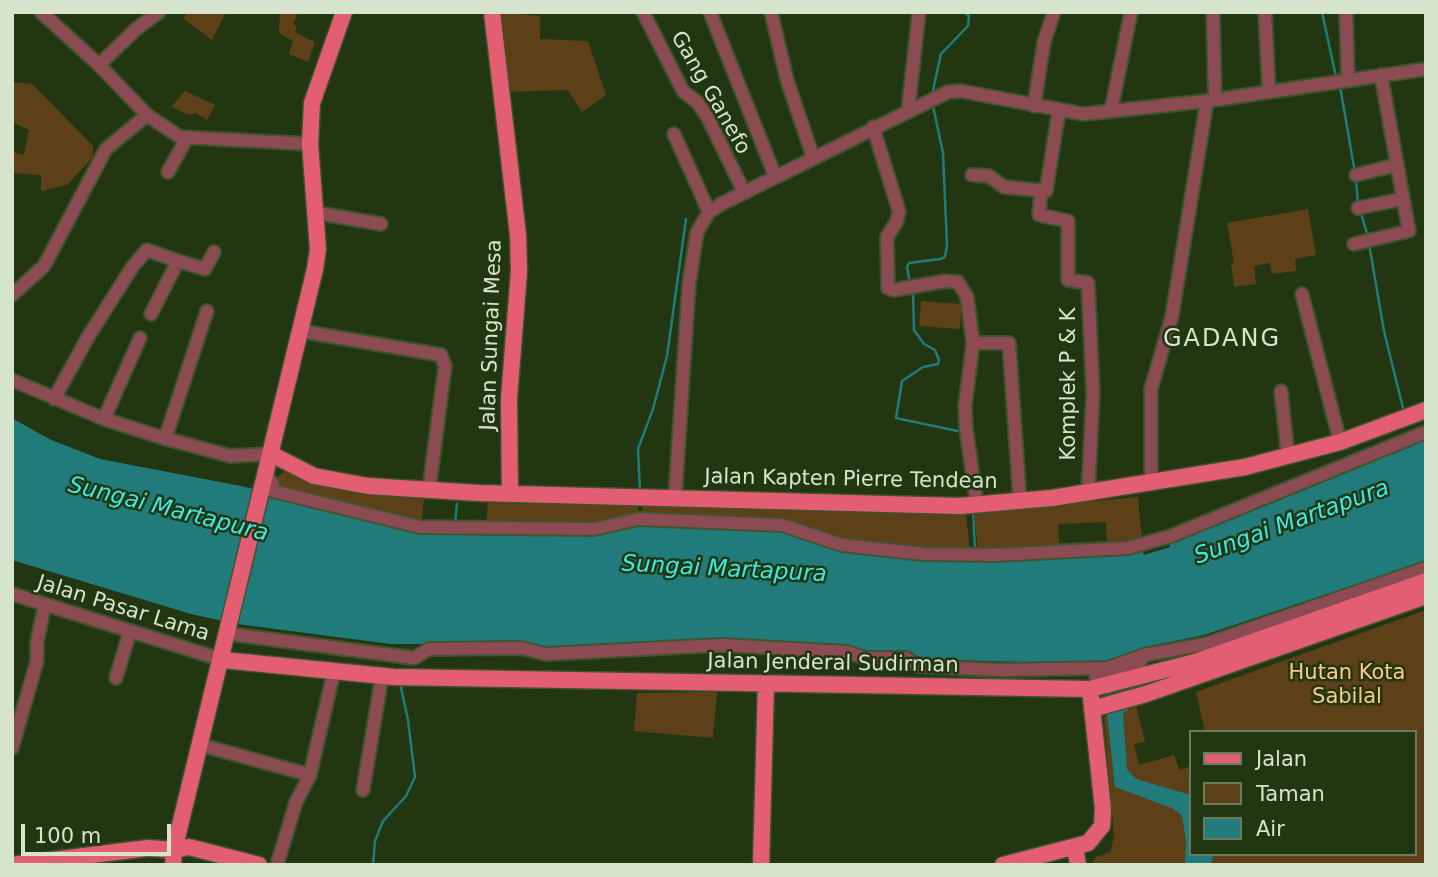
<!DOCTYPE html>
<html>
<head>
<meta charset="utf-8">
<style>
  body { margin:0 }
  #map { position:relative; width:1438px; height:877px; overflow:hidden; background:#223711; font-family:"DejaVu Sans",sans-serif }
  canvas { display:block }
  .frame { position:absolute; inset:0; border:14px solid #d6e3cd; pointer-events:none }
  .legend { position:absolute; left:1189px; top:730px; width:228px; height:126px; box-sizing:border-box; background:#223711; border:2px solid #6a7c5c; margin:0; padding:9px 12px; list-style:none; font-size:21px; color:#d6e3cd }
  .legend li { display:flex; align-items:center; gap:14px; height:35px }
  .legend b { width:35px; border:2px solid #6a7c5c }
  .scale { position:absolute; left:21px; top:824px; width:150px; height:32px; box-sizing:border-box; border:4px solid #d6e3cd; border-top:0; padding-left:9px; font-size:21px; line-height:24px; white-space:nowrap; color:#d6e3cd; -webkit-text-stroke:5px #223711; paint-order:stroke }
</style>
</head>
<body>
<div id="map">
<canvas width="1438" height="877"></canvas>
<div class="frame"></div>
<ul class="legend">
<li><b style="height:9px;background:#e45e73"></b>Jalan</li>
<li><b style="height:19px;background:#5d4017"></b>Taman</li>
<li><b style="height:19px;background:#207b7a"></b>Air</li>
</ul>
<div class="scale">100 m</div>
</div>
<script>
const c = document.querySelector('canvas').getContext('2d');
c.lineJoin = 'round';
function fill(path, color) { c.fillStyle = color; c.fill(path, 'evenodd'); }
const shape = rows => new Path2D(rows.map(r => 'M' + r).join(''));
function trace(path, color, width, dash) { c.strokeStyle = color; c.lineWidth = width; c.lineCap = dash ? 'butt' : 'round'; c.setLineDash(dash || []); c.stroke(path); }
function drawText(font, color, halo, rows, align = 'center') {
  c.font = font + ' "DejaVu Sans",sans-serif'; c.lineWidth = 5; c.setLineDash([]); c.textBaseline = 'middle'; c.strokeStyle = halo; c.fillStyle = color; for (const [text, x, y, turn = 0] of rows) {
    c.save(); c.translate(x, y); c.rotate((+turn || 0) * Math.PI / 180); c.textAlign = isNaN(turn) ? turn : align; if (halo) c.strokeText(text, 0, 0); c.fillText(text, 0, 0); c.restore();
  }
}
fill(shape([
  [187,12,226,12,212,40,184,19],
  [280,12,298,12,293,23,297,28,295,32,315,42,308,62,289,54,293,41,279,33],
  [497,12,540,16,540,39,588,41,606,95,582,112,568,90,505,92],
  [12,82,32,84,93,146,93,157,67,185,41,191,41,175,12,173,14,152,24,155,29,130,12,122],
  [185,91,215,105,207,120,195,113,190,115,171,107],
  [1308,209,1316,255,1295,259,1296,271,1272,274,1270,263,1254,266,1256,284,1234,287,1231,264,1234,263,1227,223],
  [921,301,962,304,960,329,919,326],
  [284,472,366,495,424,499,421,524,275,490,278,476],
  [1138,497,1142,540,1128,545,978,551,974,512],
  [1106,522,1107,541,1059,543,1058,524],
  [488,503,638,505,638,515,592,526,486,524],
  [643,503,966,515,970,551,934,551,642,518],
  [1426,610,1426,865,1091,865,1096,857,1110,852,1114,837,1104,718,1109,711,1136,706,1145,742,1134,744,1139,765,1174,755,1180,770,1191,766,1191,854,1415,854,1415,732,1202,732,1204,727,1196,692],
  [717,692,713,738,634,731,637,693]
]), '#5d4017');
fill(shape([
  [12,418,49,439,100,459,241,486,419,528,641,524,783,530,924,558,975,561,1142,550,1144,555,1170,547,1169,542,1426,434,1426,561,1204,635,1140,648,1120,660,1129,709,1123,713,1127,769,1136,779,1191,795,1191,854,1214,854,1210,865,1185,865,1186,841,1182,816,1174,809,1115,787,1103,677,1093,664,919,659,907,652,865,652,847,645,547,649,524,644,390,644,237,624,191,614,12,560]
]), '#207b7a');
trace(shape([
  [1322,12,1336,77],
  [1340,86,1355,173],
  [932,95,941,54,968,26,969,16,964,12],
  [1356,179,1358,204],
  [1360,210,1368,237],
  [1369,244,1384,331,1404,412],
  [910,283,907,267,909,263,940,259,945,257,947,246,943,153,933,106],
  [913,293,914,330,924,344,935,350,939,360,938,364,923,367,902,381,896,418,962,432],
  [640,493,638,449,653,409,667,356,686,219],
  [973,511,975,549],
  [455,522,457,504],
  [373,865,375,841,383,821,406,796,415,777,408,720,400,683]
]), '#207b7a', 2.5);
const minor = shape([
  [41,12,99,65,147,115,180,137,310,144],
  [643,12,683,91,698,103,708,118,744,192],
  [710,12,775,176],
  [771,12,787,80,813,157],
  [1213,12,1215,100],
  [1265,12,1269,92],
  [1346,12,1348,80],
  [99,65,135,30,159,12],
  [1034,106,1044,42,1054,12],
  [908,111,919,12],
  [1111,111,1131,12],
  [873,127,899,211,897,221,887,237,888,288,894,290,945,281,958,282,967,297,973,343,965,406,966,428,977,505],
  [674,134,709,212],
  [168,172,187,138],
  [972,175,989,176,1004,187,1046,191,1059,110],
  [1356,175,1396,165],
  [1041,192,1039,215,1068,221,1068,280,1088,283,1093,394,1088,493],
  [1358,208,1402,199],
  [317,213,381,224],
  [1354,244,1409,231,1381,75],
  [178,261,205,269,214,252],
  [1302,294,1340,442],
  [12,295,44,266,106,149,147,115],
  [300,331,441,355,445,366,429,490],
  [973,343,1009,343,1020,502],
  [12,380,104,419,167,439,230,456,271,454],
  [1281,391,1288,457],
  [54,399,88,337,133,266,147,250,178,261,151,314],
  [104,419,140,338],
  [165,439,207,311],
  [267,477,272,483,273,491,420,527,594,529,638,519,782,525,842,545,924,554,996,555,1128,548,1171,536,1426,432],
  [1151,484,1151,389,1172,316,1207,101],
  [675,498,689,284,697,232,709,212,721,204,948,92,961,91,1083,114,1207,101,1426,69],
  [12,594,223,660],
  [238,635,414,658,429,649,521,648,546,654,721,645,847,652,865,658,906,658,918,666,999,670,1108,668,1144,655,1206,644,1426,568],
  [116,678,130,631],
  [1096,678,1137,671,1142,656],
  [201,745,310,775],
  [12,748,37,661,37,642,45,604],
  [363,790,382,676],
  [277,865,296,802,310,775,334,671]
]);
const major = shape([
  [492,12,518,235,519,271,509,399,510,493],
  [271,454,314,476,368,486,479,493,960,506,1052,498,1245,467,1340,442,1426,410],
  [223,660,394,677,1090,689,1195,662,1426,581],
  [1092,709,1146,694,1426,596],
  [1075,847,1078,865],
  [12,865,148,848,174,850,189,847,259,865],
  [173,865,174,850,315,269,318,249,310,144,312,103,344,12],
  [761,865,766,684],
  [1003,865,1088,843,1102,826,1103,809,1091,698]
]);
trace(minor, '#3f532f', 16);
trace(major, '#3f532f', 19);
trace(minor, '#8c4a53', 12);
trace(major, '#e45e73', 16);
drawText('21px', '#d6e3cd', '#223711', [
  ["Gang Ganefo",710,93,60],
  ["Jalan Sungai Mesa",492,335,-88],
  ["Komplek P & K",1070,384,-90],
  ["Jalan Kapten Pierre Tendean",851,480,1],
  ["Jalan Pasar Lama",123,609,17],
  ["Jalan Jenderal Sudirman",833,664,1]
]);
drawText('21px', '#fbc988', '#223711', [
  ["Hutan Kota",1347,674],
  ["Sabilal",1347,698]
]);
drawText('italic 23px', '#3ce8e5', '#223711', [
  ["Sungai Martapura",168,510,14],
  ["Sungai Martapura",1292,523,-20],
  ["Sungai Martapura",724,570,3]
]);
c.letterSpacing = '2px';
drawText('24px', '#d6e3cd', '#223711', [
  ["GADANG",1222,340]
]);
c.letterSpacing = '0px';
</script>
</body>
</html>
